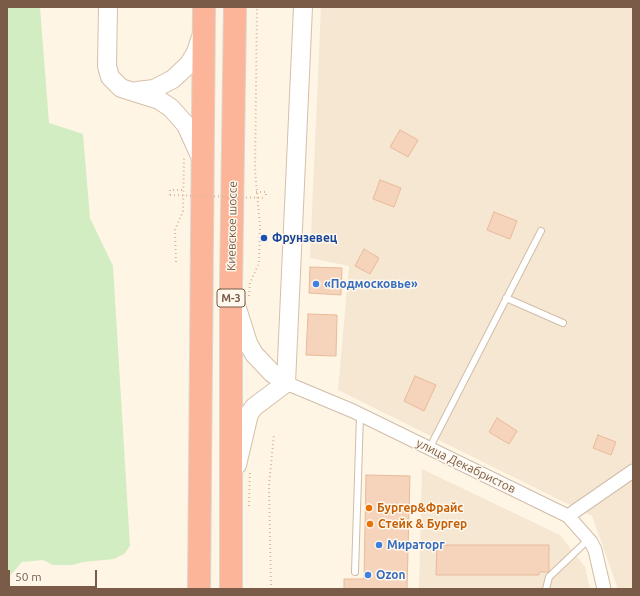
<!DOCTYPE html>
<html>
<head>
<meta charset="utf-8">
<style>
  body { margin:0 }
  #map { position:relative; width:640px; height:596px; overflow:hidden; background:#fef5e5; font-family:Ubuntu,sans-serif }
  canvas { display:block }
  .frame { position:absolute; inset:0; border:8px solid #795b48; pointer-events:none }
  .scale { position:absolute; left:8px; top:570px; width:89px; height:18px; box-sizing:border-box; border:2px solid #795b48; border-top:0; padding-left:5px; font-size:12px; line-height:14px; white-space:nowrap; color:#795b48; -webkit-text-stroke:3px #fff8ed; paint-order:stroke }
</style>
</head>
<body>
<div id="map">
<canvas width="640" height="596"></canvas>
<div class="frame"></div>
<div class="scale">50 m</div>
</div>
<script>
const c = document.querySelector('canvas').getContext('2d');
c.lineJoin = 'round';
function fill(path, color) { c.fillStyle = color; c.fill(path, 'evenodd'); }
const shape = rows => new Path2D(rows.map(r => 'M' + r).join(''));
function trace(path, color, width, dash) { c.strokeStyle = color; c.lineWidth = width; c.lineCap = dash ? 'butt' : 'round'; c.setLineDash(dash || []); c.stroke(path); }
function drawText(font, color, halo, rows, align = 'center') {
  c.font = font + ' Ubuntu,sans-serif'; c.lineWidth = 3; c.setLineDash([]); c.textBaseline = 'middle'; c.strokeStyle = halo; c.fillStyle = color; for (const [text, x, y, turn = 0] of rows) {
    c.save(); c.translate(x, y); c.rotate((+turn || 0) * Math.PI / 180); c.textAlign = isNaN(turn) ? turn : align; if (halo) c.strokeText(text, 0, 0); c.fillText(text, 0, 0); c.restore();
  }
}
fill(shape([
  [321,7,633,7,633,589,618,589,592,516,338,390,349,266,310,258],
  [422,469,560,535,585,567,590,589,419,589]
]), '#f6e7d3');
fill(shape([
  [7,7,40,7,49,123,83,134,90,218,113,266,130,546,124,554,114,559,83,562,73,565,53,565,43,560,22,562,7,579]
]), '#d2edc2');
const building = shape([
  [400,130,418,140,408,157,390,147,400,130],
  [380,180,401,188,394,207,373,199,380,180],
  [494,212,517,221,510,239,487,230,494,212],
  [364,249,379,258,370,274,355,266,364,249],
  [310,267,342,268,341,295,309,293,310,267],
  [308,314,337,315,336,356,306,355,308,314],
  [415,376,436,385,424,411,404,401,415,376],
  [497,418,517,431,509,444,489,432,497,418],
  [598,435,616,442,611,455,593,448,598,435],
  [366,475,410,476,407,589,344,589,344,579,364,579,366,475],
  [437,545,549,545,549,572,539,572,539,575,436,575,437,545]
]);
fill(building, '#f5d4bb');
trace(building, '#e9ba9a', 1);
const lane = shape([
  [506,298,563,323],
  [429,449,541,231],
  [355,572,360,415],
  [546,589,549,577,589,539]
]);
const street = shape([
  [286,383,353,411,568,516,591,542,595,550,604,589],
  [568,516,633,471]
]);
const secondary = shape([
  [108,7,107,66,110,77,121,88,159,100,171,108,186,125,201,158],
  [137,91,154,89,173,79,189,64,196,52,202,34],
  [235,302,248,343,254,354,272,373,286,383],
  [286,383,303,7],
  [237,465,249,414,254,407,286,383]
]);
const highway = shape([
  [199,589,204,7],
  [231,589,231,286,235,7]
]);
trace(lane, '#d0bdaa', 8);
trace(street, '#d0bdaa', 15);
trace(secondary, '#d6bfaa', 20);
trace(highway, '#dcd4cf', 24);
trace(shape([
  [256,192,266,192,266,198],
  [170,195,170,190,183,190],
  [176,262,175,230,183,211,184,157],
  [249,296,250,283,259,263,260,226,255,170,257,7],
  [249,506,250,472],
  [271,589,269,485,274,434]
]), '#dbb79e', 2, [1, 3]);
trace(lane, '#fff', 6);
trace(street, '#fff', 13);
trace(secondary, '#fff', 18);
trace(highway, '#fcb598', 22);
trace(shape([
  [170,195,266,198]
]), '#dbb79e', 2, [1, 3]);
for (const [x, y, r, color] of [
  [264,238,4,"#1a4fb4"],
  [316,284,4,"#3f7fe0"],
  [369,508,4,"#e8710a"],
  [370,524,4,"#e8710a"],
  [379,545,4,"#3f7fe0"],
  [368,575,4,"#3f7fe0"]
]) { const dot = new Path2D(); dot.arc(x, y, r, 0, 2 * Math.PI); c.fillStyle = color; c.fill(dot); trace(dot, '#fff8ed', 1.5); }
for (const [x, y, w] of [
  [231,298,28]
]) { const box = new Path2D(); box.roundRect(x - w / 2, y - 9, w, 18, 3); c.fillStyle = '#fff8ed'; c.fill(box); trace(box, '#795b48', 1); }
drawText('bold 11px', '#795b48', null, [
  ["М-3",231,298]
]);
drawText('12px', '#795b48', '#fff8ed', [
  ["Киевское шоссе",232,226,-89],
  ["улица Декабристов",466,466,26]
]);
drawText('bold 12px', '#164399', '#fff8ed', [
  ["Фрунзевец",272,238]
], 'left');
drawText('bold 12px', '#366cbe', '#fff8ed', [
  ["«Подмосковье»",324,284],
  ["Мираторг",387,545],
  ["Ozon",376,575]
], 'left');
drawText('bold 12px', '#c56008', '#fff8ed', [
  ["Бургер&Фрайс",377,508],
  ["Стейк & Бургер",378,524]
], 'left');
</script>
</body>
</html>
